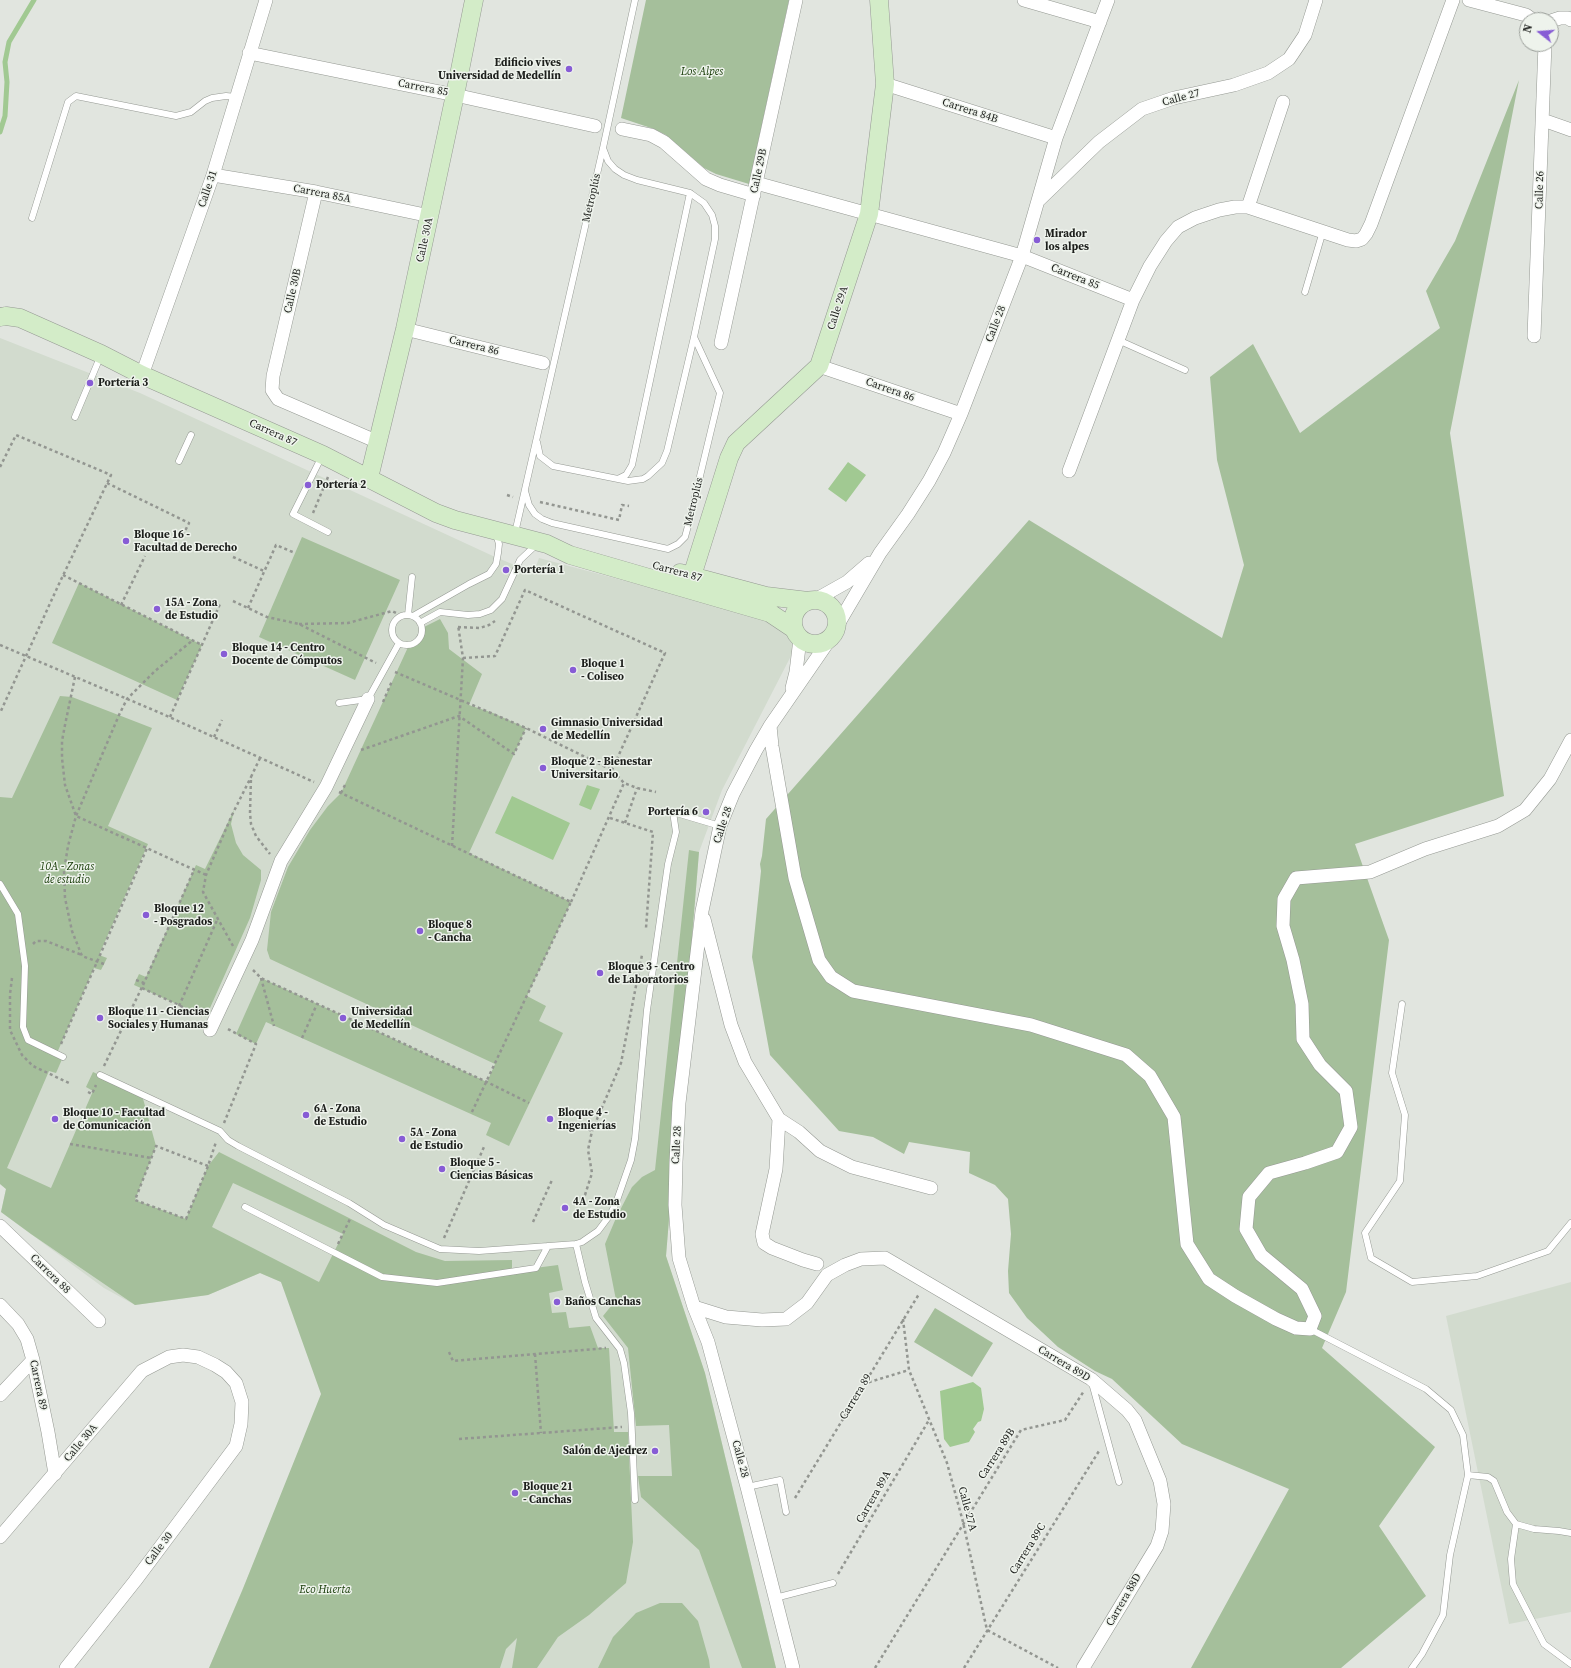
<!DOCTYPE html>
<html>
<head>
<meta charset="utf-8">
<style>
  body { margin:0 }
  #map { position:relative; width:1571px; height:1668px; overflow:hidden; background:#e1e5df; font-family:"Source Serif 4",serif }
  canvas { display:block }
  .north { position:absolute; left:1519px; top:12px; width:40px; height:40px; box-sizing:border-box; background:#eef3ec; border:1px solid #9a9e99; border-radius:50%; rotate:287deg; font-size:11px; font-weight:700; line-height:16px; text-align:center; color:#1d1f1c }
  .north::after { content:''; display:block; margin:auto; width:14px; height:18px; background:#875cd5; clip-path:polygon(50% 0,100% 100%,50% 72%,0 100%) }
</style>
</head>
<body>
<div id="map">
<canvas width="1571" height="1668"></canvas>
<div class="north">N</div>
</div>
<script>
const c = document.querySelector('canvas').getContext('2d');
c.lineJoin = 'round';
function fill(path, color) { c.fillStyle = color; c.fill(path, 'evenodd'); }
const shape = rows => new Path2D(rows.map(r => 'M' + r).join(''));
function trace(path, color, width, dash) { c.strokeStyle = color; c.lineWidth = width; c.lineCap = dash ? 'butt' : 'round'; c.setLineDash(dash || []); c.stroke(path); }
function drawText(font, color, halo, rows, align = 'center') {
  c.font = font + ' "Source Serif 4",serif'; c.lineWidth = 3; c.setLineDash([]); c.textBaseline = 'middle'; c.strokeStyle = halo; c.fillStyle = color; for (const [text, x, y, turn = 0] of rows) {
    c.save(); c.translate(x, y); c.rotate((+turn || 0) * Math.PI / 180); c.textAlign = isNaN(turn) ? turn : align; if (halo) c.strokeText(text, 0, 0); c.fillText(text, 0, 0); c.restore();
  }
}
fill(shape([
  [0,338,140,393,493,556,524,569,534,572,539,558,768,619,790,632,793,652,722,790,699,852,666,1256,705,1373,776,1668,209,1668,327,1391,281,1282,260,1273,208,1295,135,1305,104,1288,1,1212,6,1189,0,1184],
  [1571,1282,1571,1612,1509,1624,1446,1316]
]), '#d2dbce');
fill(shape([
  [646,0,789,0,749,184,716,174,704,168,666,135,654,129,621,118],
  [1519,80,1450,433,1504,796,1355,844,1389,940,1346,1292,1322,1348,1435,1447,1379,1526,1426,1596,1341,1668,1191,1668,1289,1489,1182,1444,1112,1379,1095,1371,1058,1347,1027,1318,1009,1293,1008,1271,1011,1234,1008,1199,995,1185,969,1173,970,1152,909,1142,904,1154,873,1137,839,1131,770,1055,752,957,761,871,760,864,762,856,766,819,1029,520,1222,638,1244,565,1217,460,1210,377,1253,344,1300,433,1440,328,1426,291,1455,241],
  [302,537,400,580,355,680,259,637],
  [79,583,202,645,177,700,52,643],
  [440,619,448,633,449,649,482,674,469,705,493,713,526,728,469,853,571,902,527,996,546,1006,539,1021,563,1033,509,1146,486,1135,491,1123,266,1022,256,1044,236,1034,261,978,487,1082,495,1064,270,959,267,950,271,912,288,867,310,830,328,806,341,793,409,645,418,641,422,632,422,628],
  [60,696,72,697,152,728,108,826,148,844,99,955,107,958,101,970,94,968,57,1053,63,1057,56,1073,49,1071,7,1168,51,1188,93,1091,86,1087,93,1072,142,1095,156,1146,135,1200,186,1219,208,1166,219,1152,416,1252,445,1261,512,1260,512,1271,558,1265,563,1290,549,1293,552,1313,566,1312,569,1328,590,1326,598,1348,609,1348,614,1432,628,1432,633,1542,626,1583,589,1615,558,1637,537,1668,512,1668,517,1638,506,1649,500,1668,209,1668,242,1591,321,1394,281,1282,260,1273,208,1295,135,1305,31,1234,1,1212,6,1189,0,1184,0,797,12,798],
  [233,1183,343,1234,319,1282,212,1227],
  [234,810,231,824,236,843,243,855,261,870,261,880,250,918,206,1017,134,985,139,974,146,977,196,865,205,869],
  [689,850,699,852,666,1256,705,1373,776,1668,742,1668,699,1550,641,1497,638,1476,672,1476,669,1425,636,1426,628,1348,603,1316,616,1300,605,1244,616,1218,632,1187,642,1177,655,1170],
  [935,1308,993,1343,972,1377,914,1342],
  [660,1603,682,1603,698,1621,709,1660,710,1668,598,1668,613,1637,636,1613]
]), '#a5bf9b');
fill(shape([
  [848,462,866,475,846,502,828,489],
  [587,785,600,789,591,810,579,805],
  [512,796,570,823,553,860,495,833],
  [973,1382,981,1388,984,1409,981,1421,978,1422,973,1429,975,1432,969,1442,950,1447,944,1439,940,1391]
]), '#a1c992');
trace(shape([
  [0,132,5,116,7,82,5,62,9,42,34,0]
]), '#a1c992', 5);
const lane = shape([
  [32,218,68,102,76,96,176,116,191,112,205,101,212,98,226,96,236,97],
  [1305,292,1323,231],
  [1118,340,1185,370],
  [75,417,101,355],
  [537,442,540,456,553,466,628,481,643,479,648,476,662,463,667,451,694,337,715,239,715,226,712,215,704,203,690,193,637,180,624,175,615,169,608,161,603,148],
  [322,456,293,514,328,532],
  [179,461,191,435],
  [618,479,626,475,632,465,690,193],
  [525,491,529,505,535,514,542,519,552,523,668,549,678,544,685,537,688,526,720,393,694,337],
  [515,533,603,148,635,0],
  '392 630a15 15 0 1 1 30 0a15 15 0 1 1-30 0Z',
  [408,615,412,577],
  [413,616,469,584,489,574,496,564,498,553,499,544,496,534],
  [420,623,440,612,468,615,480,614,491,610,502,599,520,560,537,544],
  [339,703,368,699,399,643],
  [0,884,18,914,25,966,23,1027,28,1040,63,1057],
  [1402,1004,1392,1073,1405,1115,1400,1181,1365,1233,1371,1258,1412,1282,1477,1276,1548,1251,1571,1223],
  [100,1075,220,1131,228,1140,238,1146,349,1203,384,1225,440,1249,479,1251,576,1244,582,1242,598,1231,610,1215,616,1203,631,1160,635,1139,647,1010,668,864,676,832,673,812,720,826],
  [245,1207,382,1277,437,1283,536,1268,548,1246],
  [576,1244,585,1282,596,1318,620,1349,624,1363,631,1413,635,1500],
  [1310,1329,1426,1389,1451,1410,1463,1435,1468,1475,1450,1555,1443,1615,1422,1654,1412,1668],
  [1092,1383,1119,1482],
  [1468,1475,1488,1477,1494,1481,1507,1512,1516,1524,1534,1529,1559,1531,1571,1533],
  [747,1487,780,1480,786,1512],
  [1516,1524,1511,1559,1513,1584,1544,1644,1571,1664],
  [775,1598,833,1583]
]);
const street = shape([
  [1024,0,1100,22],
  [1469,0,1526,15,1533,20],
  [1551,21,1560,18,1568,18,1571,20],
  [249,53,455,95,595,126],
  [885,84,1056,138],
  [1543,120,1571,130],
  [622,129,651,135,664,142,706,179,720,185,754,195],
  [213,175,316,192,430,216],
  [756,183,1022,256,1133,300,1150,266,1166,241,1178,227,1195,218,1219,210,1235,207,1248,207,1283,102],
  [316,192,273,376,272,390,278,399,378,442],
  [1038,201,1099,142,1142,109,1174,98,1234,85,1268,73,1289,59,1305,35,1316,0],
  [1248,207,1348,240,1356,241,1362,239,1366,234,1371,224,1453,0],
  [405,329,543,363],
  [1534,336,1545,44],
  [721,343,796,0],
  [819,366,961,414],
  [142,375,213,175,266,0],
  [1069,471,1133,300],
  [815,600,847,582,869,563],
  [837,626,880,553,908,514,929,481,944,453,961,414,1022,256,1056,138,1108,0],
  [792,688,796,672,800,639],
  [770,726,772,746,795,878,819,960,831,977,853,991,1031,1025,1126,1055,1150,1076,1174,1117,1187,1244,1209,1279,1235,1296,1276,1319,1296,1328,1310,1329,1315,1316,1302,1289,1261,1255,1246,1229,1249,1197,1269,1173,1305,1163,1337,1152,1351,1127,1346,1091,1320,1065,1303,1039,1302,1004,1293,960,1283,926,1284,899,1296,878,1370,872,1425,849,1498,826,1525,810,1550,779,1571,740],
  [704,919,731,1025,745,1062,779,1119,799,1132,820,1151,852,1167,931,1188],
  [210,1030,252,940,281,861,326,787,368,699],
  [779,1119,776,1169,762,1234,764,1243,772,1248,803,1260,817,1264],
  [0,1226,99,1321],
  [0,1305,18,1324,27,1339,33,1360,48,1432,55,1474],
  [694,1307,726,1317,762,1320,786,1319,807,1303,827,1275,845,1265,861,1259,885,1258,1091,1379,1127,1410,1135,1420,1160,1481,1164,1504,1162,1531,1157,1546,1083,1668],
  [0,1395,33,1360],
  [0,1537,142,1371,169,1357,183,1355,198,1357,215,1365,226,1372,236,1383,242,1402,241,1424,236,1446,135,1581,66,1668],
  [793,1668,747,1487,708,1342,694,1307,679,1258,675,1205,676,1162,679,1103,702,911,720,826,733,794,756,750,770,726,830,639]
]);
const secondary = shape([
  [0,317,6,316,20,318,101,354,142,375,323,455,436,513,455,520,547,544,570,555,770,613,794,629],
  [369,478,405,329,455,95,474,0],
  [680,573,766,596,808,601],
  [692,576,729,458,736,443,819,366,869,214,885,84,879,0],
  '793 622a22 22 0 1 1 44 0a22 22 0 1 1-44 0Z'
]);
trace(lane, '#959993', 7);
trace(street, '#959993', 14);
trace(secondary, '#959993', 19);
trace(shape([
  [0,467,16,435,111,475,58,586,0,713],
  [107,483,189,523,182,537],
  [507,495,513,497],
  [540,502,619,520,622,505,629,506],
  [313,513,328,477],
  [233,557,264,571],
  [63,575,202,645],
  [233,601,267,617,299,624,376,663],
  [121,605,145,556],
  [248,608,276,545,295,553],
  [299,624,348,623,392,611,398,614],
  [458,627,480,628,489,625,495,621],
  [0,645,158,712,314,782],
  [463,658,495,656,525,590,665,653,612,770],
  [395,672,526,728,612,770,624,783,637,788,656,792],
  [75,677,65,725,62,741,62,758,65,785,76,816,206,875],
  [383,702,392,681],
  [170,717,220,604],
  [214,737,222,720],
  [361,750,459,716,514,754,526,728],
  [260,758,251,777,250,813,251,824,256,836,270,854],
  [339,792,571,902,471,1114],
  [341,793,345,785],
  [610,818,653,832,646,928],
  [625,823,637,788],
  [452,846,463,658,458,625],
  [571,902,624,783],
  [33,944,36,941,46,941,82,955],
  [233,946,203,892,206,875,232,815,251,777],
  [104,964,82,956,72,931,65,898,64,871,68,846,76,816,119,715,127,699,155,671,193,640],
  [253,970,261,978,487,1082,529,1103],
  [12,978,10,994,10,1030,22,1055,33,1066,71,1084],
  [261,978,274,1026],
  [136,980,144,983],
  [142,988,202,1016],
  [179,1006,218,918],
  [302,1038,317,1004],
  [61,1044,147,848],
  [104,1066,144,983,194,870],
  [88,1092,92,1094,96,1085],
  [224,1123,256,1044,226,1028],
  [577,1125,592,1131],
  [70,1144,151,1158],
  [208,1166,156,1146,135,1200,186,1219,208,1166,216,1142],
  [576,1203,585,1195,592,1173,588,1150,592,1131,621,1063,642,955],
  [533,1222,552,1180],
  [444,1238,484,1147],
  [338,1244,350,1219],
  [903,1319,909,1370,947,1463,963,1522,987,1630,1058,1668],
  [449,1352,453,1361,606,1348],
  [535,1354,541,1433],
  [863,1384,909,1370],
  [459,1439,622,1427],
  [795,1498,919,1294],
  [838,1574,929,1420],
  [875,1668,1021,1430,1065,1420,1084,1391],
  [964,1668,1099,1451]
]), '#939691', 2.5, [3, 3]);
trace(lane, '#fff', 6);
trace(street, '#fff', 13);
trace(secondary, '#d3ecc8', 18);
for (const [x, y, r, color] of [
  [569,69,4,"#875cd5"],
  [1037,240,4,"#875cd5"],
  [90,383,4,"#875cd5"],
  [308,485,4,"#875cd5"],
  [126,541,4,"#875cd5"],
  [506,570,4,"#875cd5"],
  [157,609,4,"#875cd5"],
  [224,654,4,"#875cd5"],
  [573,670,4,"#875cd5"],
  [543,729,4,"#875cd5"],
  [543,768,4,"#875cd5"],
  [706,812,4,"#875cd5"],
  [146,915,4,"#875cd5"],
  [420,931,4,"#875cd5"],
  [600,973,4,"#875cd5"],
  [100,1018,4,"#875cd5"],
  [343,1018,4,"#875cd5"],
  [306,1115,4,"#875cd5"],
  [55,1119,4,"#875cd5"],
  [550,1119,4,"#875cd5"],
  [402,1139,4,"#875cd5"],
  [442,1169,4,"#875cd5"],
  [565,1208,4,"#875cd5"],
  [557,1302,4,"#875cd5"],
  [655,1451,4,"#875cd5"],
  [515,1493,4,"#875cd5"]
]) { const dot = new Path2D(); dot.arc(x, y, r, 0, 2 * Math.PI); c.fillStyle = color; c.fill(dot); trace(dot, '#eef3ec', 1.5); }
drawText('bold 11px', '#1d1f1c', '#eef3ec', [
  ["Edificio vives",561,63,"right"],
  ["Universidad de Medellín",561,76,"right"],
  ["Mirador",1045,234],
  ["los alpes",1045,247],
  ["Portería 3",98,383],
  ["Portería 2",316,485],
  ["Bloque 16 -",134,535],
  ["Facultad de Derecho",134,548],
  ["Portería 1",514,570],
  ["15A - Zona",165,603],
  ["de Estudio",165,616],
  ["Bloque 14 - Centro",232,648],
  ["Docente de Cómputos",232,661],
  ["Bloque 1",581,664],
  ["- Coliseo",581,677],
  ["Gimnasio Universidad",551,723],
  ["de Medellín",551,736],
  ["Bloque 2 - Bienestar",551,762],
  ["Universitario",551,775],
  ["Portería 6",698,812,"right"],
  ["Bloque 12",154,909],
  ["- Posgrados",154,922],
  ["Bloque 8",428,925],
  ["- Cancha",428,938],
  ["Bloque 3 - Centro",608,967],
  ["de Laboratorios",608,980],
  ["Bloque 11 - Ciencias",108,1012],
  ["Sociales y Humanas",108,1025],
  ["Universidad",351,1012],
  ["de Medellín",351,1025],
  ["6A - Zona",314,1109],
  ["de Estudio",314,1122],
  ["Bloque 10 - Facultad",63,1113],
  ["de Comunicación",63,1126],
  ["Bloque 4 -",558,1113],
  ["Ingenierías",558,1126],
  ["5A - Zona",410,1133],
  ["de Estudio",410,1146],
  ["Bloque 5 -",450,1163],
  ["Ciencias Básicas",450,1176],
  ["4A - Zona",573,1202],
  ["de Estudio",573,1215],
  ["Baños Canchas",565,1302],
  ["Salón de Ajedrez",647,1451,"right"],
  ["Bloque 21",523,1487],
  ["- Canchas",523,1500]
], 'left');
drawText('italic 11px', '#113600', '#eef3ec', [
  ["Los Alpes",702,72],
  ["10A - Zonas",67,867],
  ["de estudio",67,880],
  ["Eco Huerta",325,1590]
]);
drawText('11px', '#1d1f1c', '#eef3ec', [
  ["Carrera 85",423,88,11],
  ["Calle 27",1181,98,-15],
  ["Carrera 84B",970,111,18],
  ["Calle 29B",759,171,-78],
  ["Calle 31",208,189,-71],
  ["Calle 26",1540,190,-88],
  ["Carrera 85A",322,194,11],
  ["Metroplús",592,198,-77],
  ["Calle 30A",425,240,-78],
  ["Carrera 85",1075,277,22],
  ["Calle 30B",293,291,-77],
  ["Calle 29A",838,308,-72],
  ["Calle 28",996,324,-69],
  ["Carrera 86",474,346,14],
  ["Carrera 86",890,390,19],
  ["Carrera 87",273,433,24],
  ["Metroplús",694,502,-76],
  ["Carrera 87",677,572,15],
  ["Calle 28",723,825,-72],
  ["Calle 28",677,1145,-87],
  ["Carrera 88",50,1274,44],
  ["Carrera 89D",1064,1364,31],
  ["Carrera 89",38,1385,78],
  ["Carrera 89",856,1397,-59],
  ["Calle 30A",81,1443,-50],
  ["Carrera 89B",997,1454,-57],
  ["Calle 28",740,1459,75],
  ["Carrera 89A",874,1497,-60],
  ["Calle 27A",967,1509,75],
  ["Calle 30",159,1549,-53],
  ["Carrera 89C",1028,1549,-58],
  ["Carrera 88D",1124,1600,-60]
]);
</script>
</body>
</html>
